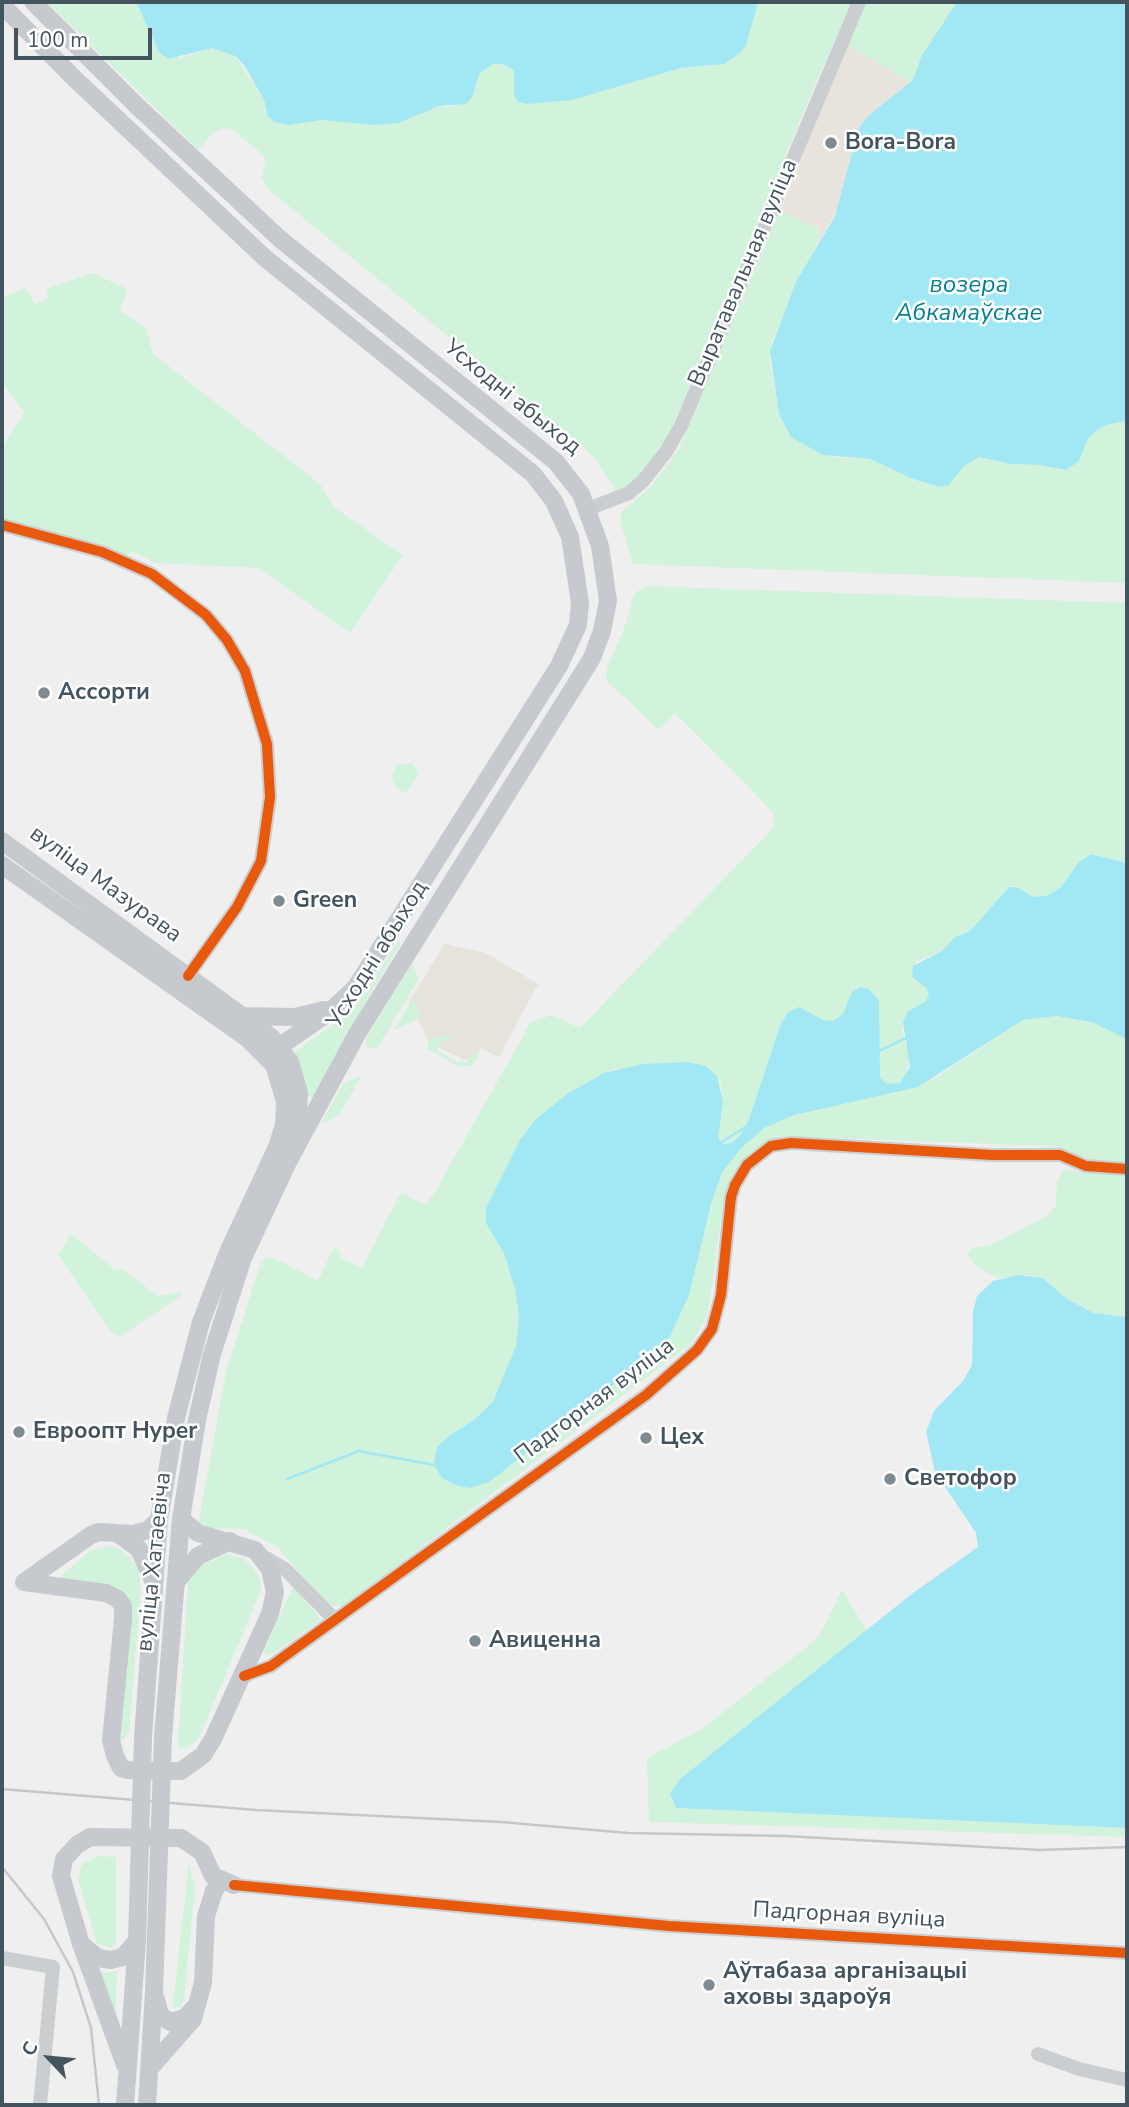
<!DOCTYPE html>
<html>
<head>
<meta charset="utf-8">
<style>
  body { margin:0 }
  #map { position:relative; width:1129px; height:2107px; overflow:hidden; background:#f0efef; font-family:"Nunito Sans",sans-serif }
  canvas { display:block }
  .frame { position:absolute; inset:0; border:4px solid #44545e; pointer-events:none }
  .north { position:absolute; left:14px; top:2023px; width:70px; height:70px; -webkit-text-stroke:5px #fff; paint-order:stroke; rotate:296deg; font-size:19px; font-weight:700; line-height:28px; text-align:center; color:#44545e }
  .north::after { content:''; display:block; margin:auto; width:24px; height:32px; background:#44545e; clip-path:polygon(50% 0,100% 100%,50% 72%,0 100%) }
  .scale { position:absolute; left:14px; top:28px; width:138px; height:32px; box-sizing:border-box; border:4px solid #44545e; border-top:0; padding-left:9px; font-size:21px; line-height:24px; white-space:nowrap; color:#44545e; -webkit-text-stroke:5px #fff; paint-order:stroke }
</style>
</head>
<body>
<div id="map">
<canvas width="1129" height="2107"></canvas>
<div class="frame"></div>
<div class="north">С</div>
<div class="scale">100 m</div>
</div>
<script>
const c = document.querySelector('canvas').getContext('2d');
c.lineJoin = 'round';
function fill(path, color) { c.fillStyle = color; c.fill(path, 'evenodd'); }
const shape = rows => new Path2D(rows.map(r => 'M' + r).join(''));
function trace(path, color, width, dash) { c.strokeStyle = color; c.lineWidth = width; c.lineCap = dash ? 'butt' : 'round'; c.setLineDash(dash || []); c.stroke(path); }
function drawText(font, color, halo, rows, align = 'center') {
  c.font = font + ' "Nunito Sans",sans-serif'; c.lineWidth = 5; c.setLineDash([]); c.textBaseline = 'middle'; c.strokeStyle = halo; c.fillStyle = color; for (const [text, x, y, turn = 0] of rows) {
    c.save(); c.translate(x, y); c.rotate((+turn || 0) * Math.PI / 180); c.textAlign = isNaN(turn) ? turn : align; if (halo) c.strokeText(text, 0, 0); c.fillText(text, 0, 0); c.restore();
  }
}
fill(shape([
  [445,944,486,953,538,984,499,1057,481,1048,477,1054,466,1060,429,1043,409,1001]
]), '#e6e2dc');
fill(shape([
  [47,2,136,2,159,52,180,58,212,48,235,56,264,100,265,112,278,124,322,120,374,125,439,106,453,107,475,89,480,73,493,64,509,66,514,70,514,91,528,104,571,100,681,68,716,65,752,20,758,2,853,2,816,82,670,433,646,471,626,488,616,492,596,459,582,446,269,190,262,178,266,160,263,155,233,130,224,128,213,133,198,150],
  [867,2,957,2,922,55,917,74,910,84,847,44],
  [780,211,813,224,821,235,772,341,770,361,779,414,831,457,870,459,913,479,940,487,949,485,964,466,979,457,1010,464,1039,465,1066,470,1079,461,1088,439,1097,430,1109,424,1127,421,1127,583,633,564,620,521,621,512,650,488,678,451],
  [93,273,127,289,120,311,146,328,153,354,320,484,335,508,403,555,350,633,259,568,156,563,131,551,127,556,2,519,2,448,24,412,2,382,2,297,26,288,35,304,48,298,47,288],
  [645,586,1127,603,1127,863,1091,854,1084,857,1060,888,1046,897,1033,897,1015,886,1009,887,970,931,960,934,942,951,916,962,914,980,926,988,929,995,925,1002,905,1016,902,1030,910,1060,904,1079,931,1081,1023,1020,1057,1016,1102,1025,1117,1032,1127,1039,1127,1164,1097,1162,1052,1146,797,1137,740,1165,727,1186,724,1198,709,1305,705,1320,691,1344,349,1602,342,1606,328,1605,276,1546,244,1529,208,1528,199,1521,226,1372,260,1265,266,1258,274,1258,318,1281,334,1247,339,1250,341,1258,362,1268,399,1196,402,1193,425,1205,435,1192,531,1022,552,1015,580,1028,773,828,774,816,766,805,675,713,659,730,606,680,607,669,627,621,634,594],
  [616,1069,721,1083,722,1113,712,1155,592,1079],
  [412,763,419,773,406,793,395,787,392,776,397,765],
  [398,941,401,943,370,994,324,1089,317,1097,308,1096,294,1052,352,1012],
  [412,964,419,979,377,1048,368,1048,365,1040],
  [413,999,421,1017,393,1031],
  [446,1035,451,1038,449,1042,442,1039,437,1050,458,1063,461,1060,467,1063,473,1052,479,1055,473,1065,460,1067,427,1049,429,1040],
  [362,1075,339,1115,324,1124,323,1120,343,1084],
  [1063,1170,1127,1176,1127,1317,1094,1313,1067,1299,1043,1278,1027,1275,999,1278,976,1267,968,1256,970,1249,993,1244,1048,1215,1056,1206,1057,1181],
  [71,1234,114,1269,123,1270,158,1296,181,1292,182,1295,121,1336,112,1333,58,1255],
  [111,1546,122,1550,138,1567,141,1588,129,1733,120,1743,128,1602,62,1579,62,1575,90,1551],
  [226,1554,242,1558,251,1565,260,1579,261,1590,199,1738,190,1747,180,1749,178,1744,188,1583,200,1566],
  [294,1585,321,1620,269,1656,263,1653],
  [842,1590,868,1632,680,1779,671,1799,676,1808,1127,1828,1127,1837,649,1822,647,1758,702,1729,818,1638],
  [98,1856,116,1857,116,1944,110,1948,97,1943,78,1879,82,1864],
  [189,1864,195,1888,184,1998,180,2008,173,2006],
  [117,1970,115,2019,98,1971,108,1973]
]), '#d1f2db');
fill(shape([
  [847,44,911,83,869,115,859,127,839,206,816,248,821,235,817,227,780,211]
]), '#e8e4dd');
fill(shape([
  [136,2,758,2,746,45,740,53,724,64,681,68,572,100,528,104,518,102,514,95,514,70,502,64,493,64,480,73,472,97,466,104,439,106,398,123,374,125,322,120,288,125,274,122,267,115,264,100,244,65,235,56,212,48,168,59,159,52],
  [957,2,1127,2,1127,421,1109,424,1097,430,1088,439,1079,461,1066,470,1039,465,1010,464,979,457,964,466,949,485,940,487,913,479,870,459,823,455,791,437,779,414,770,351,796,282,835,216,859,127,869,115,913,80,922,55],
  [1091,854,1127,863,1127,1039,1094,1023,1057,1016,1023,1020,918,1087,794,1115,764,1128,741,1148,722,1173,712,1200,689,1295,670,1336,651,1356,489,1482,470,1488,455,1485,442,1478,434,1465,437,1447,450,1435,474,1420,493,1402,516,1346,519,1317,515,1288,504,1253,486,1223,486,1208,520,1140,536,1119,567,1094,604,1073,644,1064,688,1062,706,1066,717,1076,723,1102,718,1138,723,1144,731,1143,740,1136,748,1122,780,1026,788,1012,799,1007,823,1020,833,1021,843,1014,852,992,860,987,869,989,879,1001,880,1078,887,1084,900,1083,910,1067,903,1022,908,1011,925,1002,929,995,926,988,912,977,913,966,942,951,955,937,970,931,1009,887,1017,887,1033,897,1046,896,1060,888,1079,862],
  [1018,1275,1043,1278,1067,1299,1094,1313,1127,1317,1127,1828,676,1808,670,1794,680,1779,913,1593,978,1547,976,1533,935,1472,926,1432,934,1411,963,1381,972,1365,973,1312,977,1296,993,1281]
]), '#a2e8f4');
trace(shape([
  [877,1052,906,1038],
  [720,1143,747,1126],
  [287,1479,359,1451,434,1465]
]), '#a2e8f4', 2.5);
trace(shape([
  [588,509,629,493,643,481,666,452,681,426,859,2],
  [2,525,102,552,152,574,206,615,227,640,245,671,267,744,270,797,261,861,237,907,188,976],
  [261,1555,285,1569,335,1620],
  [244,1676,271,1666,646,1395,697,1350,712,1329,721,1295,731,1197,735,1185,747,1165,771,1146,791,1143,992,1155,1060,1155,1086,1166,1127,1169],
  [234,1885,669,1926,1127,1953],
  [2,1958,53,1967,40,2105],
  [1038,2054,1079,2069,1127,2080]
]), '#cbced0', 14);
trace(shape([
  [33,2,137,106,280,239,556,462,581,494,600,546,608,601,602,631,592,658,357,1034,288,1162],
  [2,5,75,79,265,258,533,474,554,501,570,537,580,603,578,625,559,666,356,987,328,1013,280,1046],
  [2,841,271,1037,290,1062,299,1093,297,1128,288,1162,243,1258,212,1354,197,1420,181,1519,163,1737,154,1992,147,2105],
  [2,865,248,1039,274,1065,285,1101,284,1125,277,1147,228,1252,201,1322,176,1418,159,1520,143,1737,137,1941,125,2105],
  [244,1016,295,1017,324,1010],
  [117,1533,139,1549,152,1578],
  [24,1582,106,1593,118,1599,123,1606,123,1619,111,1740,115,1756,121,1768,127,1770,181,1771,203,1755,213,1739,270,1614,275,1592,270,1569,255,1550,198,1533,181,1519],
  [24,1582,91,1535,99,1532,133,1534,148,1530,159,1520],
  [176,1582,198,1556,230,1541],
  [81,1944,98,1958,111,1960,123,1957,137,1941],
  [156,1999,160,2015,170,2022,185,2018,193,2009],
  [125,2065,81,1944,61,1876,64,1859,77,1845,90,1837,181,1838,202,1852,213,1876,234,1885],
  [150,2068,193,2019,203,1983,206,1916,214,1891,220,1882]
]), '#c6cace', 18);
trace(shape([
  [2,1789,256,1810,501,1822,628,1833,785,1836,1040,1850,1127,1847],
  [2,1867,44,1919,73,1972,91,2028,99,2105]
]), '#c5c7ca', 2.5);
trace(shape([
  [2,525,102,552,152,574,206,615,227,640,245,671,267,744,270,797,261,861,237,907,188,976],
  [244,1676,271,1666,646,1395,697,1350,712,1329,721,1295,731,1197,735,1185,747,1165,771,1146,791,1143,992,1155,1060,1155,1086,1166,1127,1169],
  [234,1885,669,1926,1127,1953]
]), '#e8590c', 10);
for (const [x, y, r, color] of [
  [831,143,7,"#808a91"],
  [44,693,7,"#808a91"],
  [279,901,7,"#808a91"],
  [19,1432,7,"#808a91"],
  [646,1438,7,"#808a91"],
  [890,1479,7,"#808a91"],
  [475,1641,7,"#808a91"],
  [709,1985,7,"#808a91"]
]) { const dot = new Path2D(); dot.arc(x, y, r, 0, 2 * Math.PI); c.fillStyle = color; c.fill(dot); trace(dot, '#fff', 2.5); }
drawText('bold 23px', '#44545e', '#fff', [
  ["Bora-Bora",845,143],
  ["Ассорти",58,693],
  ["Green",293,901],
  ["Евроопт Hyper",33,1432],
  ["Цех",660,1438],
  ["Светофор",904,1479],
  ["Авиценна",489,1641],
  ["Аўтабаза арганізацыі",723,1972],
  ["аховы здароўя",723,1998]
], 'left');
drawText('23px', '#44545e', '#fff', [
  ["Выратавальная вуліца",744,273,-67],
  ["Усходні абыход",512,398,39],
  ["вуліца Мазурава",105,885,36],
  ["Усходні абыход",378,955,-58],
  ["Падгорная вуліца",595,1402,-37],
  ["вуліца Хатаевіча",155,1562,-84],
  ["Падгорная вуліца",849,1916,3]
]);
drawText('italic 24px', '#038094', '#fff', [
  ["возера",969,286],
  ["Абкамаўскае",969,314]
]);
</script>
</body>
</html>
